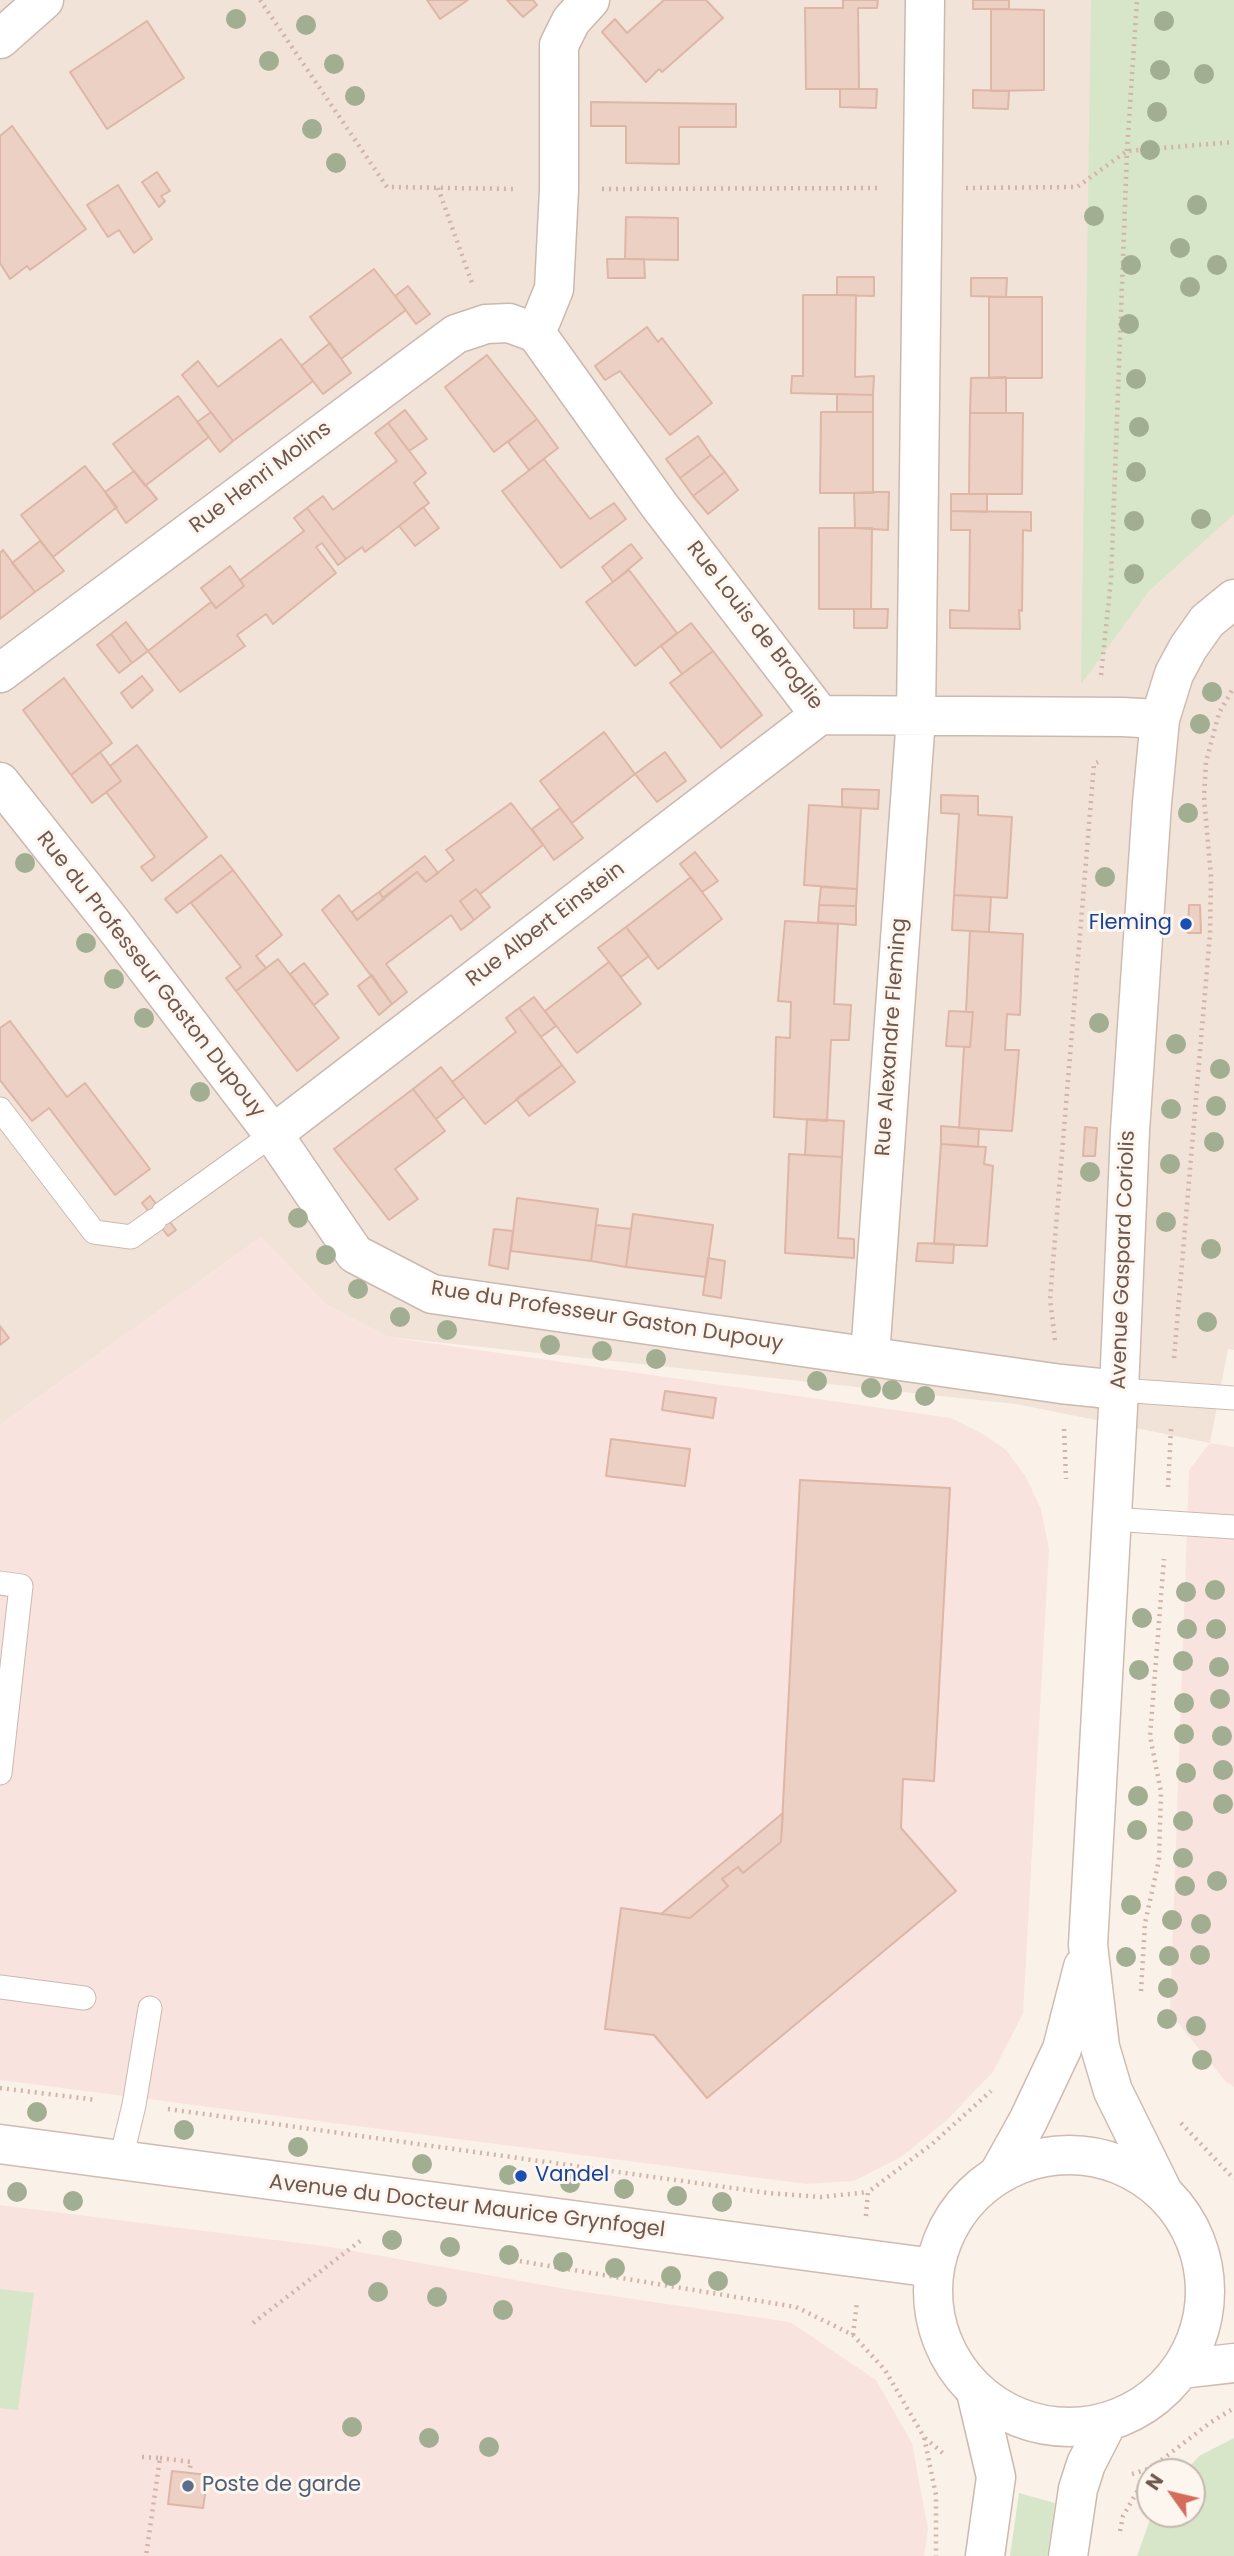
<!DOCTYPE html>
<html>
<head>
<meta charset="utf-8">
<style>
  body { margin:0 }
  #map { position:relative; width:1234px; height:2556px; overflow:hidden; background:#faf2e9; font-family:Poppins,sans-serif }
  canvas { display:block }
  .north { position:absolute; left:1136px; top:2458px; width:70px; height:70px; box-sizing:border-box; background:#fdf6ef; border:2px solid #c5b7af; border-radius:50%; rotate:304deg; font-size:19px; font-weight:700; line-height:28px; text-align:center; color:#71584f }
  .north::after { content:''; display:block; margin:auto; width:24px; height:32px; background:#d56d5d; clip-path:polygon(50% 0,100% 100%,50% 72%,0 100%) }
</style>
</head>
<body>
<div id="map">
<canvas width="1234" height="2556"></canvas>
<div class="north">N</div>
</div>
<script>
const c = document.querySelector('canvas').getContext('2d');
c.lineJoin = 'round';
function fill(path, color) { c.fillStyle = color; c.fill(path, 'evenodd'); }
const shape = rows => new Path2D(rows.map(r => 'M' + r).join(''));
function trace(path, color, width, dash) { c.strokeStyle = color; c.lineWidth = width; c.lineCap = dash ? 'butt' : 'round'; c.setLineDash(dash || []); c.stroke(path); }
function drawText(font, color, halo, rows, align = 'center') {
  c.font = font + ' Poppins,sans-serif'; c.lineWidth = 6; c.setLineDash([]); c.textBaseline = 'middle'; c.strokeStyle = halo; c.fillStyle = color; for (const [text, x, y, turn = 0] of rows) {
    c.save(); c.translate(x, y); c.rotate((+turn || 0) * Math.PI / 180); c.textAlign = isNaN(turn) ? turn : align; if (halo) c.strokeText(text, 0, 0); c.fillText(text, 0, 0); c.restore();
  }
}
fill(shape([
  [0,0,1234,0,1234,1350,1228,1349,1210,1443,1016,1404,388,1337,326,1305,261,1237,0,1425]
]), '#f1e3d8');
fill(shape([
  [261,1237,326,1305,388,1337,951,1418,983,1434,1006,1450,1026,1477,1041,1509,1049,1549,1023,2013,993,2072,946,2121,901,2157,854,2181,806,2184,0,2080,0,1425],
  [1210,1443,1234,1447,1234,2087,1226,2082,1170,2013,1189,1470],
  [0,2205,331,2247,572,2290,790,2322,876,2380,912,2443,928,2529,924,2556,0,2556]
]), '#f9e3de');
fill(shape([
  [1091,0,1234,0,1234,514,1149,591,1081,684],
  [0,2289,34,2293,18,2410,0,2408],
  [1234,2438,1234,2556,1137,2556,1152,2514,1192,2514,1192,2472,1185,2472,1199,2456],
  [1019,2493,1055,2503,1047,2556,1010,2556]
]), '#d7e6c9');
const building = shape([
  [427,0,468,0,440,19,427,0],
  [507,0,533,0,537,5,523,17,507,0],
  [664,0,706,0,723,18,662,72,659,69,646,82,602,32,615,19,627,33,664,0],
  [843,0,878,0,877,8,858,8,859,89,806,89,805,8,843,8,843,0],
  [973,0,1009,0,1009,9,973,9,973,0],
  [991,9,1044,10,1044,90,991,91,991,9],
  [147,21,184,78,107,129,70,72,147,21],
  [840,89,877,89,876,108,840,107,840,89],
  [973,90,1009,91,1008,109,973,108,973,90],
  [591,102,736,104,736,127,679,127,679,164,626,163,626,126,591,126,591,102],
  [12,126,86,229,30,270,27,266,10,279,0,263,0,136,12,126],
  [157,172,170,191,161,196,165,201,159,207,142,182,157,172],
  [118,185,152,239,134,253,119,230,108,237,87,205,118,185],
  [626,217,678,218,678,260,625,259,626,217],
  [607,259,644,259,645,278,608,278,607,259],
  [374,269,406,310,341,359,310,317,374,269],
  [837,277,874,277,874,296,837,295,837,277],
  [971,278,1007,278,1006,297,971,296,971,278],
  [408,286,430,314,416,324,395,296,408,286],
  [803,295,856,295,855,377,874,376,873,395,791,393,792,376,803,376,803,295],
  [989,297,1042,297,1042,378,989,378,989,297],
  [647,327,658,342,662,338,712,403,670,435,620,371,605,380,595,366,647,327],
  [281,339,313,381,233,441,182,375,198,361,218,387,281,339],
  [330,343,351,373,323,394,301,366,330,343],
  [487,355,537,419,494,452,445,387,487,355],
  [1006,377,1006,413,970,413,971,378,1006,377],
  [837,394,873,395,873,412,837,412,837,394],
  [178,396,209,437,145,486,113,444,178,396],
  [405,410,427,439,409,451,388,423,405,410],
  [211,412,233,441,220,452,197,422,211,412],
  [821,412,873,412,873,493,820,493,821,412],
  [970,413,1023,413,1022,494,969,494,970,413],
  [537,419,558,448,529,470,508,442,537,419],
  [388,423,426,473,414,483,429,503,365,552,362,547,346,559,307,508,323,496,333,510,397,461,375,433,388,423],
  [698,436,711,455,680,478,666,459,698,436],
  [711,455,725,472,693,496,680,478,711,455],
  [544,459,590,519,614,503,626,519,561,568,502,491,544,459],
  [85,466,117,507,53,557,21,515,85,466],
  [134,471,157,499,126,523,105,492,134,471],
  [725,472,738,490,708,514,693,496,725,472],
  [873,492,889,492,888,530,855,528,854,493,873,492],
  [951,494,987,494,987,512,951,511,951,494],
  [423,507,439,528,415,546,399,526,423,507],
  [307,508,346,559,338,565,322,543,316,547,336,573,273,624,266,614,237,635,245,646,180,692,148,651,211,602,216,608,244,586,240,580,304,531,294,518,307,508],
  [951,511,1031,512,1031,531,1023,530,1022,611,1019,610,1020,629,950,628,950,610,969,611,970,530,951,530,951,511],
  [819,528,872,528,871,609,819,609,819,528],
  [40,541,64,571,35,592,12,563,40,541],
  [631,544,642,558,613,582,602,567,631,544],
  [3,550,35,592,0,619,0,553,3,550],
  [230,566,244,586,216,608,201,588,230,566],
  [629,570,677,633,635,666,586,602,629,570],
  [854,609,888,609,887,628,854,628,854,609],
  [126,622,148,651,132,663,111,634,126,622],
  [691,623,713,651,682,674,661,646,691,623],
  [111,634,132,663,119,673,97,645,111,634],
  [713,651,762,715,721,748,670,683,713,651],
  [142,676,153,690,132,708,121,693,142,676],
  [64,678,112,743,71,775,23,710,64,678],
  [604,732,635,774,572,823,540,781,604,732],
  [137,745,207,837,152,881,141,867,155,857,106,792,121,781,110,766,137,745],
  [100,752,121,781,92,803,71,775,100,752],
  [665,752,686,781,657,802,635,774,665,752],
  [842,789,879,790,878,809,842,807,842,789],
  [941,795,978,796,978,815,1012,817,1007,898,954,895,959,814,941,813,941,795],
  [511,803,543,845,480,894,476,889,460,901,474,920,461,930,451,915,386,964,407,992,392,1004,322,910,339,895,357,920,417,872,426,882,454,860,446,850,511,803],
  [809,805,861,808,857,889,804,885,809,805],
  [560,808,583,838,554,860,532,829,560,808],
  [695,852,718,881,702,892,680,864,695,852],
  [221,855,233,870,177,913,165,899,221,855],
  [425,856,438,873,426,882,417,872,384,897,384,899,379,892,425,856],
  [233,870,282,935,256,956,266,968,236,991,226,978,241,967,191,903,233,870],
  [691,877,722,919,658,969,626,927,691,877],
  [821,887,857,889,856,906,819,905,821,887],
  [476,889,490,907,474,920,460,901,476,889],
  [379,892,384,899,357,920,352,912,379,892],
  [954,895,991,897,989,932,952,930,954,895],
  [819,905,856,906,856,925,818,922,819,905],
  [1189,905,1200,905,1201,933,1188,933,1189,905],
  [785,921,838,924,834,1004,851,1005,849,1040,831,1040,827,1121,774,1117,776,1037,790,1038,791,1002,778,1001,785,921],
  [626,927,649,956,621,977,598,948,626,927],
  [970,931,1023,934,1020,1015,1007,1014,1005,1050,1019,1050,1012,1131,959,1128,964,1047,970,1047,973,1012,966,1012,970,931],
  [278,959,339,1038,297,1071,236,991,278,959],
  [609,962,641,1004,577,1053,545,1011,609,962],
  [304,963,328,994,314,1005,290,974,304,963],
  [372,975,392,1004,379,1015,358,986,372,975],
  [534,997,556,1026,541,1037,519,1008,534,997],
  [519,1008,562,1065,485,1124,452,1082,516,1032,506,1018,519,1008],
  [949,1011,973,1012,970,1047,946,1046,949,1011],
  [10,1021,67,1097,85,1083,150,1169,115,1195,49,1108,32,1121,0,1080,0,1028,10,1021],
  [562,1065,575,1082,529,1116,516,1099,562,1065],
  [441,1067,464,1097,436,1119,413,1089,441,1067],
  [413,1089,445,1131,395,1169,418,1199,389,1220,334,1149,413,1089],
  [807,1119,844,1121,842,1157,805,1155,807,1119],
  [941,1126,979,1129,978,1147,941,1144,941,1126],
  [1085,1127,1097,1128,1095,1156,1083,1156,1085,1127],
  [941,1144,986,1147,984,1164,993,1166,987,1246,934,1244,941,1144],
  [789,1154,842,1157,838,1238,854,1239,854,1258,785,1253,789,1154],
  [150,1196,176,1230,168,1236,142,1203,150,1196],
  [517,1198,598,1209,591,1261,511,1251,517,1198],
  [633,1214,713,1225,706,1277,626,1267,633,1214],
  [596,1225,631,1229,626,1267,591,1261,596,1225],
  [494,1229,513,1231,508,1269,489,1265,494,1229],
  [918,1243,954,1244,953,1263,916,1261,918,1243],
  [708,1258,725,1261,721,1298,703,1295,708,1258],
  [0,1326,9,1338,0,1345,0,1326],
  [665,1391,716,1398,713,1418,662,1410,665,1391],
  [611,1439,690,1449,685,1486,606,1476,611,1439],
  [800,1480,950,1488,934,1781,903,1779,901,1828,956,1891,707,2098,654,2035,605,2029,621,1908,690,1918,728,1886,722,1879,738,1867,743,1873,781,1842,800,1480],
  [783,1813,781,1842,743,1873,738,1867,722,1879,728,1886,690,1918,661,1914,783,1813],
  [172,2471,208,2475,203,2508,168,2504,172,2471]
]);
fill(building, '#ecd0c4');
trace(building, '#ddb6a6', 2);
const lane = shape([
  [0,1109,94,1232,131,1237,155,1220],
  [163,1213,273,1134],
  [1119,1390,1234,1398],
  [1111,1519,1234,1527],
  [0,1583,21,1586,0,1773],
  [0,1987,84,1998],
  [121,2159,134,2105,150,2008]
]);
const street = shape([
  [0,39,44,0],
  [536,333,659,505,820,715],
  [536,333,554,289,559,190,559,45,571,21,590,0],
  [0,673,456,334,486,324,509,323,536,333],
  [820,715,1122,717,1160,719],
  [0,782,109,919,273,1134,355,1254,432,1294,1061,1384,1119,1390],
  [273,1134,820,715],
  [870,1356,916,717,925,0],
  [976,2392,996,2477,985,2556],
  [1068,2556,1078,2489,1086,2464,1107,2423]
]);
const secondary = shape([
  [0,2144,934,2268],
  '933 2291a136 136 0 1 1 272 0a136 136 0 1 1-272 0Z',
  [999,2173,1028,2121,1062,2049,1083,1967],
  [1162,2190,1113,2091,1100,2047,1088,1945,1119,1390,1130,1131,1152,803,1160,719,1174,674,1188,648,1207,621,1234,599],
  [1181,2369,1234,2363]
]);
trace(lane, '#cbb9b0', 25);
trace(street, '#cbb9b0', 41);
trace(secondary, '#cfbbb1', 41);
trace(shape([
  [260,0,387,187,517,189],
  [438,188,472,283],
  [966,188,1077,187,1127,151,1234,142],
  [602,189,881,188],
  [1101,675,1111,580,1127,151,1137,0],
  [1055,1340,1050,1299,1094,764,1098,762],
  [1174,1358,1210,934,1211,877,1204,797,1206,762,1219,713,1234,687],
  [1064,1429,1066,1479],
  [1168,1487,1171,1429],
  [1141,1991,1145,1923,1159,1860,1161,1792,1150,1736,1164,1559],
  [0,2088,97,2100],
  [168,2109,768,2193,821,2197,868,2192],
  [1181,2123,1234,2179],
  [866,2216,868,2192,932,2144,991,2091],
  [513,2260,796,2307,853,2335,885,2370,924,2437,936,2495,936,2556],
  [253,2323,364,2238],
  [853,2335,857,2302],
  [925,2438,945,2455],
  [142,2457,160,2458,146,2556],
  [160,2458,191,2462,189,2473],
  [1132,2474,1151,2468],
  [1120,2531,1123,2516,1151,2468,1211,2422,1231,2410]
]), '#d1b3a7', 4.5, [2, 5]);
trace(lane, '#fff', 23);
trace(street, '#fff', 38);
trace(secondary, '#fff', 38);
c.fillStyle = '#a2ae91';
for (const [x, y] of [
  [236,19],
  [1164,21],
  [306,25],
  [269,61],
  [334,64],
  [1160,70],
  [1204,74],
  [355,96],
  [1157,112],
  [312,129],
  [1150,150],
  [336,163],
  [1197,205],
  [1094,216],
  [1180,248],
  [1131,265],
  [1217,265],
  [1190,287],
  [1129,324],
  [1136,379],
  [1139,427],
  [1136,472],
  [1201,519],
  [1134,521],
  [1134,574],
  [1212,692],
  [1200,724],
  [1188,813],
  [25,863],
  [1105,877],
  [86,943],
  [114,979],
  [144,1018],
  [1099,1023],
  [1176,1044],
  [1220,1069],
  [200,1092],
  [1216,1106],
  [1171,1109],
  [1214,1142],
  [1170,1164],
  [1090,1172],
  [298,1218],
  [1166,1222],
  [1211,1249],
  [326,1255],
  [358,1289],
  [400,1317],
  [1207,1322],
  [447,1330],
  [550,1345],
  [602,1351],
  [656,1359],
  [817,1381],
  [871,1388],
  [892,1390],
  [925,1396],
  [1215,1590],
  [1186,1592],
  [1142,1618],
  [1187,1629],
  [1216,1629],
  [1183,1661],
  [1219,1667],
  [1139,1670],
  [1220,1699],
  [1184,1703],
  [1184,1734],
  [1222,1736],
  [1223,1770],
  [1186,1773],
  [1138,1796],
  [1223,1804],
  [1183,1821],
  [1137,1830],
  [1183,1858],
  [1217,1881],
  [1185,1886],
  [1131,1905],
  [1172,1920],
  [1201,1924],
  [1200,1955],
  [1169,1956],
  [1126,1957],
  [1168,1988],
  [1167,2019],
  [1196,2026],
  [1202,2060],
  [37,2112],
  [184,2130],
  [298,2147],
  [422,2164],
  [509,2175],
  [570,2183],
  [624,2189],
  [17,2192],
  [677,2196],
  [73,2201],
  [722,2202],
  [392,2240],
  [450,2247],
  [509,2255],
  [563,2262],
  [615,2268],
  [671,2276],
  [718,2281],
  [378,2292],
  [437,2297],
  [503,2310],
  [352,2427],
  [429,2438],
  [489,2447]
]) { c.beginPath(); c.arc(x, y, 10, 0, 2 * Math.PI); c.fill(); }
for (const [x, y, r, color] of [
  [1186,924,7,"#1a4fb4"],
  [521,2176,7,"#1a4fb4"],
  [188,2486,7,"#5c6f8a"]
]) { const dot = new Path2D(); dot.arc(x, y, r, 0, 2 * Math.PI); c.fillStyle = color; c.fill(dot); trace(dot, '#fdf6ef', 2.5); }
drawText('21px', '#71584f', '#fdf6ef', [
  ["Rue Henri Molins",261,478,-37],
  ["Rue Louis de Broglie",754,626,52],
  ["Rue Albert Einstein",546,925,-37],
  ["Rue du Professeur Gaston Dupouy",150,975,52],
  ["Rue Alexandre Fleming",892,1037,-86],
  ["Avenue Gaspard Coriolis",1124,1260,-88],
  ["Rue du Professeur Gaston Dupouy",607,1317,9],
  ["Avenue du Docteur Maurice Grynfogel",467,2207,7]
]);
drawText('21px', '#164399', '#fdf6ef', [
  ["Fleming",1172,924],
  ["Vandel",535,2176,"left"]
], 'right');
drawText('21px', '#4e5e75', '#fdf6ef', [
  ["Poste de garde",202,2486]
], 'left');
</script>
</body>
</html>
